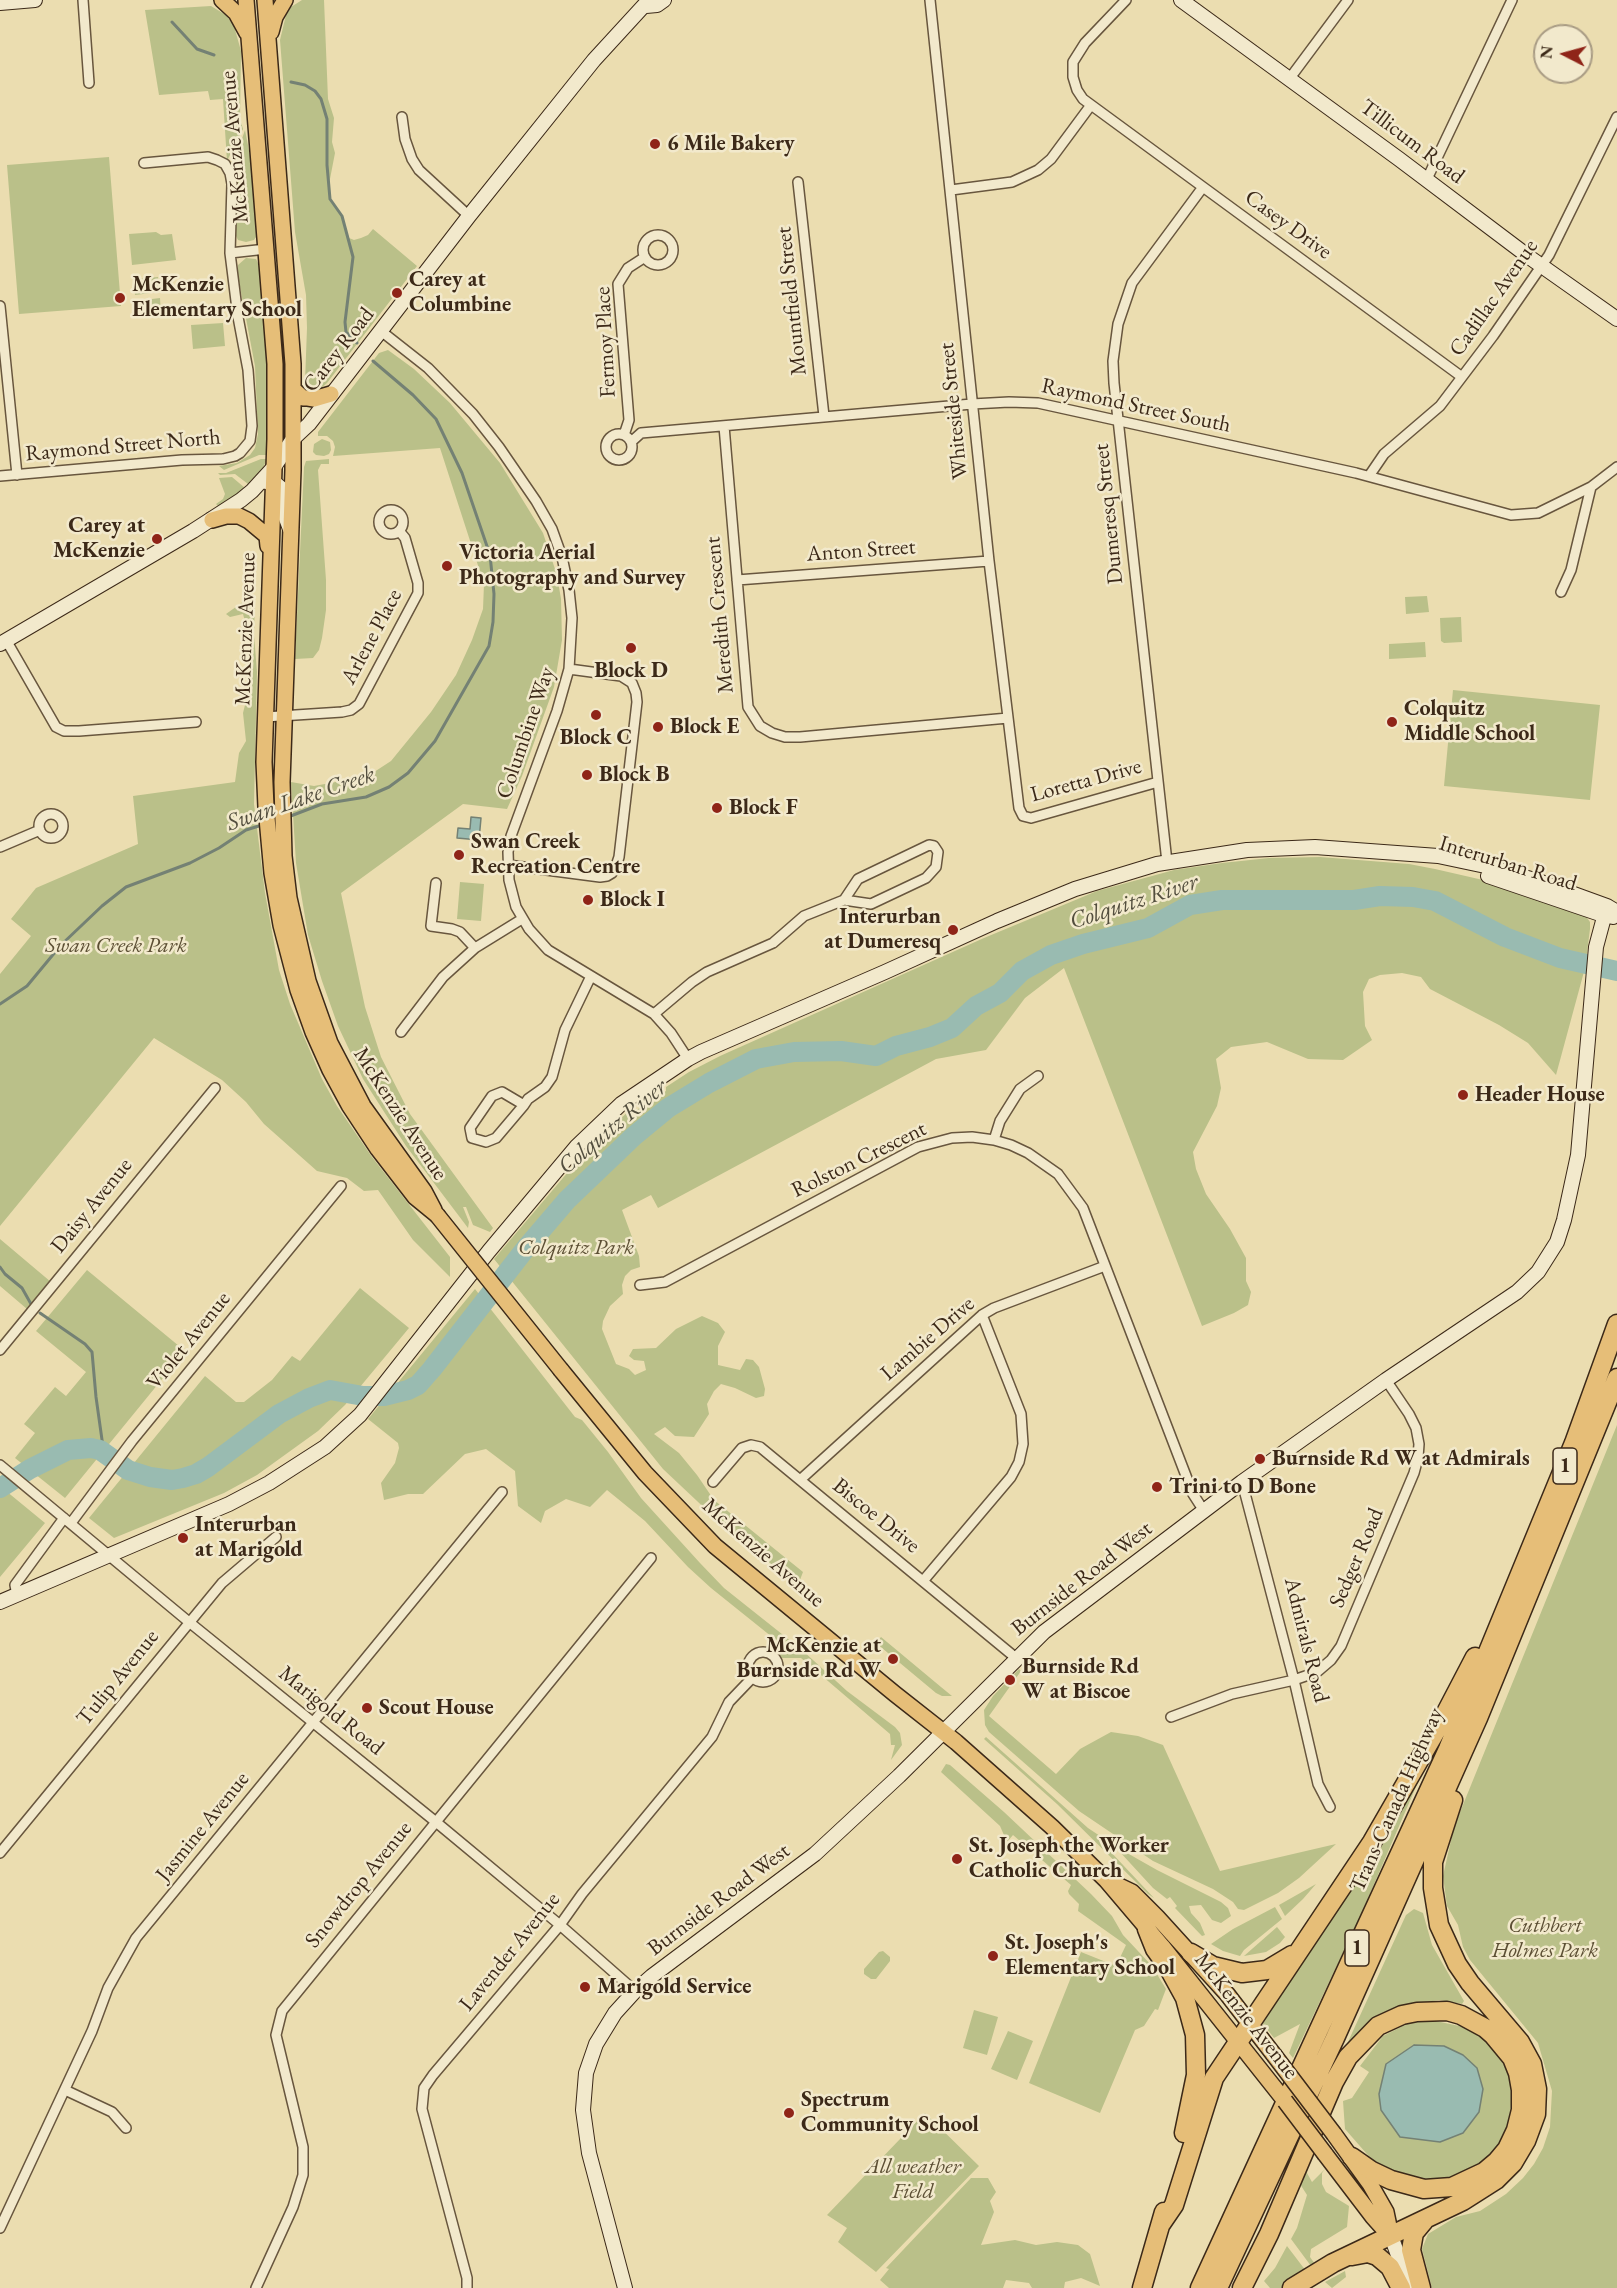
<!DOCTYPE html>
<html>
<head>
<meta charset="utf-8">
<style>
  body { margin:0 }
  #map { position:relative; width:1617px; height:2288px; overflow:hidden; background:#ebddb0; font-family:"EB Garamond",serif }
  canvas { display:block }
  .north { position:absolute; left:1533px; top:24px; width:60px; height:60px; box-sizing:border-box; background:#f2e9cc; border:2px solid #a99c84; border-radius:50%; rotate:276deg; font-size:16px; font-weight:700; line-height:24px; text-align:center; color:#3c2918 }
  .north::after { content:''; display:block; margin:auto; width:21px; height:27px; background:#8f2418; clip-path:polygon(50% 0,100% 100%,50% 72%,0 100%) }
</style>
</head>
<body>
<div id="map">
<canvas width="1617" height="2288"></canvas>
<div class="north">N</div>
</div>
<script>
const c = document.querySelector('canvas').getContext('2d');
c.lineJoin = 'round';
function fill(path, color) { c.fillStyle = color; c.fill(path, 'evenodd'); }
const shape = rows => new Path2D(rows.map(r => 'M' + r).join(''));
function trace(path, color, width, dash) { c.strokeStyle = color; c.lineWidth = width; c.lineCap = dash ? 'butt' : 'round'; c.setLineDash(dash || []); c.stroke(path); }
function drawText(font, color, halo, rows, align = 'center') {
  c.font = font + ' "EB Garamond",serif'; c.lineWidth = 5; c.setLineDash([]); c.textBaseline = 'middle'; c.strokeStyle = halo; c.fillStyle = color; for (const [text, x, y, turn = 0] of rows) {
    c.save(); c.translate(x, y); c.rotate((+turn || 0) * Math.PI / 180); c.textAlign = isNaN(turn) ? turn : align; if (halo) c.strokeText(text, 0, 0); c.fillText(text, 0, 0); c.restore();
  }
}
fill(shape([
  [302,0,324,0,328,99,334,118,332,142,335,153,329,184,330,199,342,216,349,238,354,240,361,238,368,235,373,229,417,266,327,383,319,390,314,392,309,390,305,382,307,328,306,295,295,232,280,40,286,15,291,7],
  [211,6,226,15,234,26,241,51,240,119,243,129,227,161,223,99,210,100,208,91,159,95,145,10],
  [245,130,253,171,258,234,254,240,246,242,238,240,235,234,239,198,235,173,232,168],
  [109,157,121,306,19,314,7,165],
  [156,232,161,235,172,234,176,260,132,265,129,234],
  [246,258,256,259,261,269,267,350,269,423,267,455,259,455,224,470,219,466,237,463,250,455,255,448,258,434,255,366,237,271,238,265],
  [158,277,159,292,135,295,134,279],
  [160,298,161,314,137,317,136,301],
  [223,323,225,346,193,349,191,325],
  [388,350,414,369,450,403,500,463,543,533,557,575,561,599,562,640,554,687,522,776,507,809,463,804,341,893,365,1007,381,1057,410,1114,493,1228,490,1232,473,1225,466,1207,463,1207,469,1222,468,1228,406,1146,363,1079,338,1026,322,981,308,935,296,863,291,782,314,786,368,776,391,761,431,712,456,675,472,640,483,609,484,584,440,448,333,456,335,447,333,441,327,436,318,436,318,432,379,353],
  [322,439,330,442,331,450,329,454,324,456,316,455,313,452,314,444],
  [261,459,267,459,263,468,248,484,235,474,220,475,218,473,226,473],
  [329,459,329,464,321,464,318,470,326,580,326,610,322,638,319,650,313,658,295,659,304,467,306,461],
  [232,477,245,488,219,507,216,504,223,499,225,494,219,478],
  [1427,596,1429,612,1406,614,1405,597],
  [247,599,255,599,254,635,257,672,254,804,265,893,279,970,290,1004,322,1079,337,1106,372,1157,450,1257,450,1277,413,1240,378,1190,364,1191,347,1178,317,1171,264,1124,246,1102,222,1080,154,1038,0,1226,0,974,31,936,11,919,36,888,138,844,133,796,235,782,239,753,246,741,243,713,248,693,247,629,243,614,230,617,226,614],
  [1461,617,1462,642,1444,643,1441,641,1440,618],
  [1425,642,1426,657,1389,659,1389,644],
  [1453,690,1600,705,1590,800,1444,786],
  [1320,857,1409,864,1435,869,1483,880,1585,915,1590,922,1590,929,1585,968,1556,1075,1528,1043,1499,1025,1430,989,1421,977,1402,973,1380,975,1369,979,1363,992,1365,1026,1372,1040,1343,1060,1308,1059,1267,1042,1231,1047,1216,1059,1221,1088,1217,1106,1193,1152,1196,1169,1206,1194,1230,1229,1246,1258,1246,1281,1251,1292,1248,1305,1234,1313,1202,1326,1064,968,1025,998,986,1050,936,1059,658,1208,651,1195,622,1210,639,1256,640,1267,631,1270,625,1276,622,1285,623,1294,610,1306,603,1321,602,1329,616,1364,629,1369,635,1375,646,1370,644,1361,634,1360,629,1356,633,1349,656,1348,676,1329,702,1316,718,1323,725,1332,718,1346,718,1365,740,1370,746,1359,753,1360,759,1367,765,1389,764,1396,756,1398,735,1388,721,1384,714,1391,707,1404,709,1414,694,1437,675,1436,665,1427,654,1434,679,1453,697,1475,714,1500,803,1572,798,1585,731,1533,663,1469,494,1259,591,1145,629,1111,635,1111,666,1091,666,1087,689,1072,720,1056,984,938,1097,891,1174,870,1222,863,1269,858],
  [460,882,484,884,481,921,457,919],
  [0,1239,51,1282,27,1309,0,1286],
  [87,1270,185,1351,65,1498,15,1458,35,1433,24,1424,55,1387,66,1396,86,1372,36,1331],
  [360,1288,409,1328,345,1405,318,1431,257,1475,224,1493,114,1538,89,1518,205,1376,236,1402,244,1402,272,1380,292,1356,300,1361],
  [475,1289,575,1417,582,1420,608,1452,641,1498,700,1563,724,1588,802,1650,847,1691,895,1727,900,1733,902,1745,891,1760,895,1745,891,1745,890,1734,801,1658,780,1658,777,1649,782,1645,711,1588,688,1567,645,1521,607,1490,590,1507,566,1499,545,1511,541,1523,518,1506,515,1471,486,1449,465,1454,423,1494,408,1494,384,1500,381,1483,395,1463,399,1448,398,1443,368,1419],
  [1617,1425,1617,2288,1432,2288,1422,2249,1428,2234,1456,2217,1480,2211,1506,2194,1523,2178,1534,2164,1543,2148,1550,2127,1552,2091,1538,2043,1470,1960,1463,1947,1458,1925,1447,1906,1443,1876,1454,1827],
  [0,1486,45,1523,0,1577],
  [881,1637,941,1687,952,1696,942,1696,936,1693,876,1643],
  [1019,1669,1021,1671,989,1716,1056,1774,1080,1749,1111,1732,1138,1736,1163,1745,1220,1871,1336,1844,1299,1878,1278,1893,1244,1910,1238,1909,1233,1902,1213,1889,1153,1861,1079,1811,989,1732,985,1725,984,1710,993,1696],
  [986,1737,1088,1828,1109,1842,1108,1849,1154,1898,1148,1894,1057,1804,984,1739],
  [1428,1759,1359,1919,1293,2058,1289,2053,1300,2024,1274,2038,1263,2024,1264,2015],
  [946,1764,950,1765,1004,1812,1091,1894,1112,1916,1123,1935,1152,1966,1166,1989,1158,2010,1155,2009,1144,2026,1135,2030,1100,2113,1029,2083,1081,1952,1116,1966,1126,1945,1078,1911,1079,1904,1069,1894,1068,1891,1071,1885,1013,1835,1007,1842,1000,1826,941,1772],
  [1120,1849,1157,1870,1221,1902,1228,1908,1231,1916,1221,1923,1212,1920,1201,1905,1189,1906,1191,1913,1200,1923,1205,1935,1202,1936,1175,1908,1177,1906,1170,1897,1167,1899,1153,1888,1119,1851],
  [1316,1884,1303,1899,1285,1916,1279,1905],
  [1275,1907,1282,1919,1244,1950,1240,1956,1223,1951,1211,1944,1233,1929],
  [1414,1909,1423,1913,1432,1945,1464,2001,1462,2004,1439,2000,1401,2006,1380,2015,1356,2037,1342,2055,1406,1915],
  [1277,1927,1285,1937,1280,1943,1266,1952,1244,1956],
  [883,1951,890,1957,890,1961,876,1979,871,1979,864,1974,864,1969,879,1952],
  [974,2010,998,2017,987,2055,963,2048],
  [1431,2020,1464,2027,1476,2033,1491,2045,1507,2070,1512,2086,1513,2099,1511,2117,1507,2132,1498,2148,1482,2165,1464,2177,1432,2185,1390,2173,1373,2161,1345,2129,1343,2101,1352,2098,1369,2072,1360,2066,1383,2036,1413,2021],
  [1386,2064,1479,2112,1463,2133,1440,2142,1379,2094],
  [1008,2031,1033,2041,1017,2080,991,2069],
  [925,2113,979,2166,876,2272,838,2242,847,2228,827,2215],
  [1308,2167,1307,2173,1312,2182,1325,2169,1322,2173,1322,2184,1326,2192,1349,2206,1347,2227,1311,2249,1310,2257,1315,2264,1311,2266,1291,2239,1297,2228,1307,2195,1300,2184],
  [971,2178,988,2178,996,2192,990,2201,994,2212,981,2245,1015,2240,1036,2245,1057,2242,1078,2245,1090,2254,1100,2286,1081,2278,1065,2282,1064,2288,1032,2288,1029,2283,1006,2280,1003,2288,889,2288,880,2280,889,2269,886,2268],
  [1287,2246,1306,2271,1282,2288,1270,2288,1264,2281,1275,2268],
  [1345,2271,1346,2277,1332,2288,1325,2282]
]), '#bac089');
const water = shape([
  [471,817,481,818,479,840,457,838,458,828,470,829,471,817],
  [1414,2045,1444,2046,1463,2055,1477,2068,1483,2089,1479,2112,1463,2133,1440,2142,1400,2137,1381,2110,1379,2094,1386,2064,1414,2045]
]);
fill(water, '#99bbb1');
trace(water, '#748174', 1.5);
trace(shape([
  [172,22,197,49,214,55],
  [291,82,305,85,315,91,321,99,327,119,327,165,330,199,342,216,353,257,345,322,346,332,357,343],
  [288,817,322,804,366,797,389,787,408,773,435,741,489,646,493,622,494,594,490,555,462,473,436,419,413,395,373,361],
  [0,1004,27,986,61,945,102,906,126,887,190,863,219,848,246,830,262,825],
  [0,1267,5,1274,22,1288,31,1304],
  [40,1313,85,1344,92,1352,96,1397,104,1454]
]), '#748174', 3);
trace(shape([
  [0,1488,30,1469,68,1450,91,1448,100,1450,128,1470,150,1477,172,1480,183,1478,196,1474,208,1467,279,1414,309,1398,330,1390,363,1396,384,1396,408,1390,418,1385,432,1369,526,1248,567,1200,634,1136,668,1108,709,1083,756,1059,794,1052,841,1051,876,1056,896,1046,930,1037,952,1028,976,1006,1000,993,1022,971,1051,955,1083,944,1148,928,1190,905,1222,900,1354,900,1380,896,1413,897,1435,901,1505,937,1560,958,1617,971]
]), '#99bbb1', 20);
const street = shape([
  [83,0,89,83],
  [930,0,989,561,1019,808,1023,816,1031,818,1158,782],
  [1126,0,1085,43,1073,62,1073,77,1077,90,1083,99,1462,377],
  [1290,78,1348,0],
  [402,117,405,139,412,159,419,170,469,216],
  [1427,179,1512,0],
  [798,182,824,416],
  [951,190,1012,182,1038,170,1051,159,1091,105],
  '643 250a15 15 0 1 1 30 0a15 15 0 1 1-30 0Z',
  [230,253,266,249],
  [0,306,17,475],
  [381,331,428,368,473,414,499,447,536,501,552,529,562,557,569,590,572,618,569,669,557,711,511,836,508,852,509,880,516,907,529,929,548,950,654,1014,671,1033,688,1059],
  [724,426,748,707,760,726,772,733,785,737,800,737,1008,718],
  '606 447a13 13 0 1 1 26 0a13 13 0 1 1-26 0Z',
  [624,435,629,420,618,284,628,268,645,257],
  [631,442,641,433,972,404,1009,402,1038,403,1356,473,1511,515,1538,513,1591,487,1617,467],
  [0,476,182,460,223,459,235,456,240,453,250,441,252,426,248,370,238,317,230,253,232,184,230,173,225,164,217,160,208,157,144,163],
  [1369,476,1384,454,1440,406,1493,336,1549,255,1617,117],
  '379 522a12 12 0 1 1 24 0a12 12 0 1 1-24 0Z',
  [737,580,989,561],
  [1561,592,1571,570,1591,487],
  [6,640,56,727,64,731,79,731,196,722],
  [265,717,342,712,351,710,359,704,418,593,418,583,405,538,400,532],
  '39 826a12 12 0 1 1 24 0a12 12 0 1 1-24 0Z',
  [0,847,40,830],
  [1167,862,1114,383,1113,361,1118,324,1132,283,1203,187],
  [508,865,600,877,607,876,612,873,616,866,619,857,637,702,636,693,632,683,621,676,569,669],
  [436,883,431,926,452,929,460,932,475,948],
  [654,1014,692,982,707,972,773,943,804,916,844,900,871,904,926,878,936,867,938,852,934,846,929,845,858,879,844,900],
  [401,1032,443,977,475,948,522,919],
  [524,1105,502,1092,492,1096,470,1128,472,1138,486,1142,496,1138,524,1105,528,1099,545,1087,552,1077,565,1030,591,976],
  [994,1140,1000,1121,1020,1089,1038,1076],
  [640,1285,665,1282,918,1147,952,1138,972,1137,994,1140,1011,1145,1028,1153,1058,1174,1083,1208,1193,1494,1204,1511],
  [0,1350,215,1088],
  [0,1465,189,1622,436,1822,560,1925,635,1991],
  [800,1480,982,1315,994,1308,1105,1266],
  [713,1482,742,1448,751,1445,760,1447,1016,1658],
  [1242,1482,1294,1680,1318,1784,1330,1807],
  [71,1523,132,1441,341,1186],
  [923,1581,1011,1477,1019,1462,1023,1444,1021,1414,982,1315],
  [17,1595,15,1585,64,1518],
  '748 1667a15 15 0 1 1 30 0a15 15 0 1 1-30 0Z',
  [1171,1717,1232,1694,1294,1680,1317,1672,1331,1660,1341,1646,1414,1473,1418,1458,1419,1444,1416,1428,1409,1414,1386,1380],
  [0,1853,222,1583,276,1537],
  [65,2090,112,2112,126,2128],
  [0,2228,92,2031,108,1988,136,1938,502,1492],
  [256,2288,293,2207,303,2175,303,2147,276,2035,282,2011,651,1558],
  [467,2288,467,2278,422,2109,424,2088,433,2075,560,1925,582,1894,712,1737,729,1702,752,1678]
]);
const secondary = shape([
  [1181,0,1399,159,1529,257,1617,319],
  [0,3,35,0],
  [646,6,657,5,664,0],
  [266,482,274,482,281,488,284,499,284,513,290,529],
  [0,644,193,531,241,500,252,491,274,467,293,439,309,424,469,216,594,60,649,0],
  [1488,876,1603,915,1613,917],
  [0,1602,229,1504,269,1483,325,1447,360,1415,489,1251,577,1146,621,1104,688,1059,701,1052,885,972,997,921,1075,889,1157,864,1247,850,1315,847,1438,856,1490,867,1541,882,1607,906,1617,912],
  [1391,2236,1410,2288],
  [625,2288,589,2153,583,2110,586,2073,596,2044,615,2013,635,1991,652,1976,815,1854,899,1776,1044,1632,1242,1482,1386,1380,1517,1292,1538,1272,1557,1242,1564,1220,1578,1155,1596,947,1607,906]
]);
const primary = shape([
  [222,0,236,13,247,33],
  [246,0,275,364,275,439,264,762,266,807,272,873,281,925,298,990,313,1032,330,1070,349,1105,378,1149,415,1197,437,1215],
  [265,0,293,364,293,470,282,782,284,856,289,898,308,981,330,1043,363,1106,424,1191,434,1210],
  [271,32,275,17,285,0],
  [293,389,303,398,308,398,314,399,331,394],
  [212,520,226,516,239,516,249,521,267,536,268,546],
  [561,1370,645,1473,715,1546,895,1694,956,1742,1052,1827,1106,1880,1162,1946,1285,2101],
  [1109,1881,1132,1892,1157,1917,1227,1994,1274,2055],
  [1334,2134,1370,2184,1386,2212,1391,2236],
  [1325,2154,1373,2217,1390,2236]
]);
const highway = shape([
  [1147,1929,1155,1949,1168,1967,1185,1998,1195,2035,1196,2075,1184,2133],
  [1191,1953,1213,1966,1242,1973,1267,1970,1292,1955],
  [1161,2224,1174,2205,1214,2078,1372,1842,1440,1724,1475,1657],
  [1352,2256,1368,2253,1377,2256,1390,2267,1401,2288],
  [1142,2288,1164,2212],
  [1200,2288,1448,1749,1574,1443,1617,1324],
  [1218,2288,1335,2038,1478,1718,1617,1378],
  [1242,2288,1269,2234,1334,2082,1348,2057,1378,2026,1402,2015,1417,2012,1447,2011,1461,2015,1485,2028,1493,2035,1512,2058,1518,2073,1521,2090,1521,2110,1516,2130,1507,2149,1497,2161,1484,2172,1452,2187,1424,2189,1391,2180,1372,2171,1352,2157],
  [1292,2288,1333,2263,1463,2201,1496,2180,1513,2163,1526,2141,1536,2114,1537,2089,1532,2064,1520,2042,1470,1983,1457,1964,1439,1925,1433,1888,1433,1862,1453,1800],
  [1421,2288,1411,2250,1414,2233,1424,2221]
]);
trace(street, '#68563e', 12);
trace(secondary, '#3c2918', 16);
trace(primary, '#3c2918', 18);
trace(highway, '#3c2918', 21);
trace(street, '#f2e9cc', 9);
trace(secondary, '#f2e9cc', 14);
trace(primary, '#e6be78', 15);
trace(highway, '#e6be78', 18);
const primaryBridge = shape([
  [437,1215,561,1370],
  [1274,2055,1334,2134],
  [1285,2101,1325,2154]
]);
trace(primaryBridge, '#3c2918', 18, []);
trace(primaryBridge, '#e6be78', 15);
for (const [x, y, r, color] of [
  [655,144,6,"#8f2418"],
  [397,293,6,"#8f2418"],
  [120,298,6,"#8f2418"],
  [157,539,6,"#8f2418"],
  [447,566,6,"#8f2418"],
  [631,648,6,"#8f2418"],
  [596,715,6,"#8f2418"],
  [1392,722,6,"#8f2418"],
  [658,727,6,"#8f2418"],
  [587,775,6,"#8f2418"],
  [717,808,6,"#8f2418"],
  [459,855,6,"#8f2418"],
  [588,900,6,"#8f2418"],
  [953,930,6,"#8f2418"],
  [1463,1095,6,"#8f2418"],
  [1260,1459,6,"#8f2418"],
  [1157,1487,6,"#8f2418"],
  [183,1538,6,"#8f2418"],
  [893,1659,6,"#8f2418"],
  [1010,1680,6,"#8f2418"],
  [367,1708,6,"#8f2418"],
  [957,1859,6,"#8f2418"],
  [993,1956,6,"#8f2418"],
  [585,1987,6,"#8f2418"],
  [789,2113,6,"#8f2418"]
]) { const dot = new Path2D(); dot.arc(x, y, r, 0, 2 * Math.PI); c.fillStyle = color; c.fill(dot); trace(dot, '#f2e9cc', 2); }
for (const [x, y, w] of [
  [1565,1466,24],
  [1357,1948,24]
]) { const box = new Path2D(); box.roundRect(x - w / 2, y - 18, w, 36, 4.5); c.fillStyle = '#f2e9cc'; c.fill(box); trace(box, '#3c2918', 1.5); }
drawText('bold 21px', '#3c2918', null, [
  ["1",1565,1466],
  ["1",1357,1948]
]);
drawText('22px', '#3c2918', '#f2e9cc', [
  ["Tillicum Road",1412,142,37],
  ["McKenzie Avenue",235,147,-95],
  ["Casey Drive",1288,225,36],
  ["Cadillac Avenue",1494,298,-55],
  ["Mountfield Street",792,301,-96],
  ["Fermoy Place",606,342,-93],
  ["Carey Road",339,350,-52],
  ["Raymond Street South",1136,406,12],
  ["Whiteside Street",954,411,-96],
  ["Raymond Street North",123,446,-5],
  ["Dumeresq Street",1109,514,-96],
  ["Anton Street",861,551,-4],
  ["Meredith Crescent",720,615,-95],
  ["McKenzie Avenue",246,629,-88],
  ["Arlene Place",372,637,-62],
  ["Columbine Way",526,733,-71],
  ["Loretta Drive",1086,781,-15],
  ["Interurban Road",1508,864,17],
  ["McKenzie Avenue",400,1114,57],
  ["Rolston Crescent",859,1160,-26],
  ["Daisy Avenue",92,1206,-51],
  ["Lambie Drive",928,1339,-41],
  ["Violet Avenue",189,1341,-51],
  ["Biscoe Drive",876,1516,39],
  ["McKenzie Avenue",763,1553,41],
  ["Sedger Road",1357,1558,-67],
  ["Burnside Road West",1082,1579,-38],
  ["Admirals Road",1306,1640,76],
  ["Tulip Avenue",118,1678,-51],
  ["Marigold Road",331,1711,39],
  ["Trans-Canada Highway",1397,1800,-66],
  ["Jasmine Avenue",203,1827,-51],
  ["Snowdrop Avenue",359,1885,-51],
  ["Burnside Road West",719,1900,-37],
  ["Lavender Avenue",510,1952,-51],
  ["McKenzie Avenue",1246,2016,52]
]);
drawText('bold 22px', '#3c2918', '#f2e9cc', [
  ["6 Mile Bakery",667,144],
  ["Carey at",409,280],
  ["Columbine",409,305],
  ["McKenzie",132,285],
  ["Elementary School",132,310],
  ["Carey at",145,526,"right"],
  ["McKenzie",145,551,"right"],
  ["Victoria Aerial",459,553],
  ["Photography and Survey",459,578],
  ["Block D",631,671,"center"],
  ["Colquitz",1404,709],
  ["Middle School",1404,734],
  ["Block E",670,727],
  ["Block C",596,738,"center"],
  ["Block B",599,775],
  ["Block F",729,808],
  ["Swan Creek",471,842],
  ["Recreation Centre",471,867],
  ["Block I",600,900],
  ["Interurban",941,917,"right"],
  ["at Dumeresq",941,942,"right"],
  ["Header House",1475,1095],
  ["Burnside Rd W at Admirals",1272,1459],
  ["Trini to D Bone",1169,1487],
  ["Interurban",195,1525],
  ["at Marigold",195,1550],
  ["McKenzie at",881,1646,"right"],
  ["Burnside Rd W",881,1671,"right"],
  ["Burnside Rd",1022,1667],
  ["W at Biscoe",1022,1692],
  ["Scout House",379,1708],
  ["St. Joseph the Worker",969,1846],
  ["Catholic Church",969,1871],
  ["St. Joseph's",1005,1943],
  ["Elementary School",1005,1968],
  ["Marigold Service",597,1987],
  ["Spectrum",801,2100],
  ["Community School",801,2125]
], 'left');
drawText('italic 22px', '#5c4f34', '#f2e9cc', [
  ["Swan Creek Park",116,946],
  ["Colquitz Park",576,1248],
  ["Cuthbert",1545,1926],
  ["Holmes Park",1545,1951],
  ["All weather",913,2167],
  ["Field",913,2192]
]);
drawText('italic 24px', '#534e3e', '#f2e9cc', [
  ["Swan Lake Creek",301,799,-19],
  ["Colquitz River",1134,902,-18],
  ["Colquitz River",613,1127,-40]
]);
</script>
</body>
</html>
